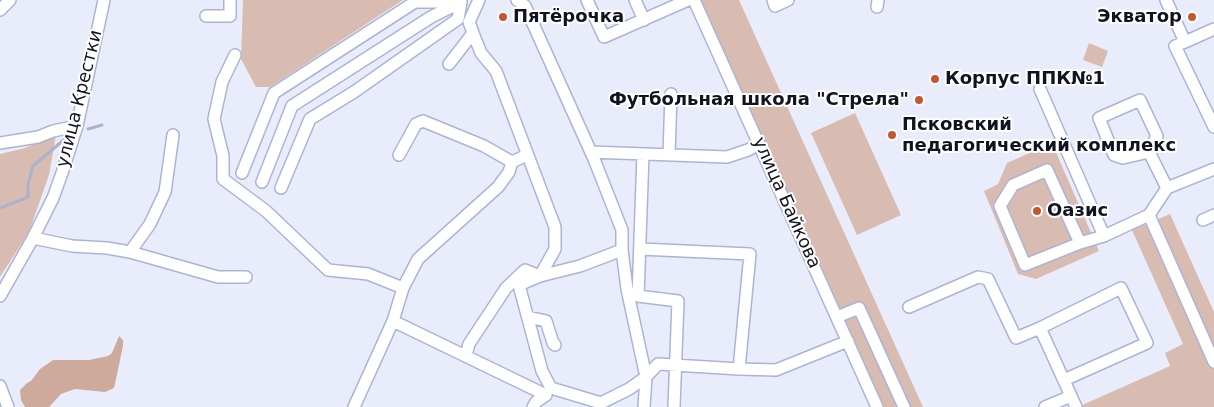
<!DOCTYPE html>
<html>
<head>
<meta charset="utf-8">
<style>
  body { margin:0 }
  canvas { display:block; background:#e9edfb }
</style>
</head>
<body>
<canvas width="1214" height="407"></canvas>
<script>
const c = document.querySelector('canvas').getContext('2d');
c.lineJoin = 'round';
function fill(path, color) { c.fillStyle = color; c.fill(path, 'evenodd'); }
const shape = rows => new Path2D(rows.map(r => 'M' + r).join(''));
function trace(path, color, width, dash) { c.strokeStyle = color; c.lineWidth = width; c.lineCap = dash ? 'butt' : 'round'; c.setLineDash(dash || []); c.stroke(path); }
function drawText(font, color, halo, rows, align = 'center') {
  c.font = font + ' "DejaVu Sans",sans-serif'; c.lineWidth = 4; c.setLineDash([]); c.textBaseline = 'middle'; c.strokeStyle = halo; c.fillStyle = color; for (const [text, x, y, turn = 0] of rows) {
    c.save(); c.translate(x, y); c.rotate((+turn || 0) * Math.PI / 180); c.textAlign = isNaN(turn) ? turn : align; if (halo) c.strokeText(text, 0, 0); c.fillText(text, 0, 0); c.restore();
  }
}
fill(shape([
  [243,0,403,0,270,87,256,87,241,59],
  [700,0,739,0,923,407,882,407],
  [1089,43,1108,51,1102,67,1083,60],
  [855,113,901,215,857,235,811,133],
  [56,135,49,175,29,232,0,277,0,154,25,148],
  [1052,143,1099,251,1036,279,1018,274,984,191,998,184,1007,163],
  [1170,214,1214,312,1214,407,1081,407,1080,406,1170,366,1165,353,1183,344,1132,230]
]), '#d8bcb1');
fill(shape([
  [119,336,123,340,123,346,114,388,105,392,75,389,61,394,49,407,25,407,21,400,20,390,27,383,31,381,40,369,53,360,89,360,108,356,112,353]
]), '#ceaa9c');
trace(shape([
  [88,129,102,125],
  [0,208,28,197,28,184,33,166,66,138]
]), '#aab2d1', 3);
const minor = shape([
  [479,0,469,22,473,33,481,53,496,71,555,227,555,249,540,276,519,285,542,371,551,388],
  [517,0,525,6,594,159,622,230,622,250,627,289,646,377,644,407],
  [587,0,604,37,688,0],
  [635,0,644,20],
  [694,0,877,407],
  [773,0,775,6,788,0],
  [1166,0,1185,42,1175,46,1214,127],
  [877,7,878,0],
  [0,10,10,0],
  [206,16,230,16,230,0],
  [1185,42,1214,29],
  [235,55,222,82,214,119,223,156,223,179,266,211,328,270,368,274,403,288],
  [449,64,473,33],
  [1040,89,1104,236,1149,215,1214,362],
  [0,143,38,137,53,131,77,126],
  [591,152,727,157,748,150,759,144],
  [1149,152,1123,158,1114,155,1099,118,1140,100,1157,136,1149,152,1167,188],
  [643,154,638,296,678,301,674,407],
  [399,155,416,124,423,121,484,146,512,162],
  [669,155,671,94],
  [242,173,274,93,415,2,461,2,458,19,354,92,310,119,281,188],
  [262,182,292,106,431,17,457,4],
  [1149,215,1167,188,1214,169],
  [1203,220,1214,215],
  [33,238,72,246,107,248,130,252,150,224,165,192,173,135],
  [1080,243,1047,170,1013,185,1000,206,1025,265,1080,243,1104,236],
  [640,249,750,254,739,369],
  [130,252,218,277,246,277],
  [0,296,33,238,53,198,62,173,77,126,104,0],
  [909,307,978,277,988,279,1016,338,1040,328,1076,407],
  [528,317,546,321,553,343,555,345],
  [837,317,859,308,904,407],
  [393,321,546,395],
  [1040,328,1121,288,1147,343,1064,380],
  [466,355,469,344,506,288,525,270,540,276,580,266,622,250],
  [0,386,8,407],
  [551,388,601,403,629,389,646,377,658,364,739,369,776,370,848,341],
  [354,407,393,321,403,288,418,259,498,187,509,172,512,162,527,155],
  [533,407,536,402,546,395],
  [1045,407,1071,396]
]);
trace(minor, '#acb4d6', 14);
trace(minor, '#fff', 11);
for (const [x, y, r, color] of [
  [503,17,5,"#c0592f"],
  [1192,17,5,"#c0592f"],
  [935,79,5,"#c0592f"],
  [919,100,5,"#c0592f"],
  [892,135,5,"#c0592f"],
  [1037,211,5,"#c0592f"]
]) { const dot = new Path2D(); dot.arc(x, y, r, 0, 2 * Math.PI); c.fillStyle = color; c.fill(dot); trace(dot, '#fff', 2); }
drawText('bold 18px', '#111420', '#fff', [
  ["Пятёрочка",513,17],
  ["Экватор",1182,17,"right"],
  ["Корпус ППК№1",945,79],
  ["Футбольная школа \"Стрела\"",909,100,"right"],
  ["Псковский",902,125],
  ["педагогический комплекс",902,146],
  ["Оазис",1047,211]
], 'left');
drawText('18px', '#111420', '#fff', [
  ["улица Крестки",80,99,-76],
  ["улица Байкова",786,203,66]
]);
</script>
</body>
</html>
